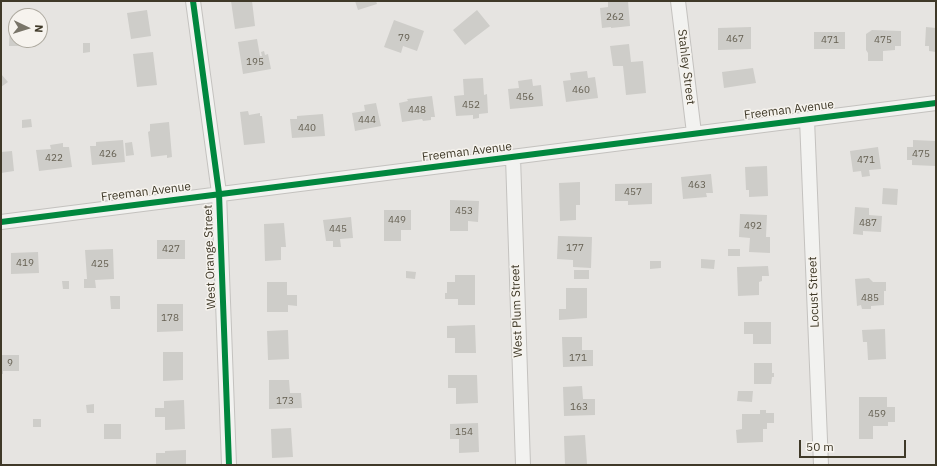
<!DOCTYPE html>
<html>
<head>
<meta charset="utf-8">
<style>
  body { margin:0 }
  #map { position:relative; width:937px; height:466px; overflow:hidden; background:#e6e4e1; font-family:"IBM Plex Sans",sans-serif }
  canvas { display:block }
  .frame { position:absolute; inset:0; border:2px solid #3f3928; pointer-events:none }
  .north { position:absolute; left:8px; top:8px; width:40px; height:40px; box-sizing:border-box; background:#f6f3ee; border:1px solid #ada99f; border-radius:50%; rotate:94deg; font-size:11px; font-weight:700; line-height:16px; text-align:center; color:#3f3928 }
  .north::after { content:''; display:block; margin:auto; width:14px; height:18px; background:#797569; clip-path:polygon(50% 0,100% 100%,50% 72%,0 100%) }
  .scale { position:absolute; left:799px; top:440px; width:107px; height:18px; box-sizing:border-box; border:2px solid #3f3928; border-top:0; padding-left:5px; font-size:12px; line-height:14px; white-space:nowrap; color:#3f3928; -webkit-text-stroke:3px #f6f3ee; paint-order:stroke }
</style>
</head>
<body>
<div id="map">
<canvas width="937" height="466"></canvas>
<div class="frame"></div>
<div class="north">N</div>
<div class="scale">50 m</div>
</div>
<script>
const c = document.querySelector('canvas').getContext('2d');
c.lineJoin = 'round';
function fill(path, color) { c.fillStyle = color; c.fill(path, 'evenodd'); }
const shape = rows => new Path2D(rows.map(r => 'M' + r).join(''));
function trace(path, color, width, dash) { c.strokeStyle = color; c.lineWidth = width; c.lineCap = dash ? 'butt' : 'round'; c.setLineDash(dash || []); c.stroke(path); }
function drawText(font, color, halo, rows, align = 'center') {
  c.font = font + ' "IBM Plex Sans",sans-serif'; c.lineWidth = 3; c.setLineDash([]); c.textBaseline = 'middle'; c.strokeStyle = halo; c.fillStyle = color; for (const [text, x, y, turn = 0] of rows) {
    c.save(); c.translate(x, y); c.rotate((+turn || 0) * Math.PI / 180); c.textAlign = isNaN(turn) ? turn : align; if (halo) c.strokeText(text, 0, 0); c.fillText(text, 0, 0); c.restore();
  }
}
fill(shape([
  [231,1,252,1,255,26,235,29],
  [355,1,376,1,377,4,358,10],
  [608,1,628,1,630,26,611,28,611,27,602,28,600,8,608,7],
  [147,10,151,36,131,39,127,13],
  [477,10,490,26,465,45,453,30],
  [10,19,16,19,16,40,35,40,35,46,9,46],
  [394,20,424,31,417,51,403,46,401,53,384,47],
  [751,27,751,49,718,50,718,28],
  [926,27,936,28,936,52,929,51,929,46,925,46],
  [872,30,901,31,901,46,895,46,895,50,883,51,883,61,868,61,868,53,866,50,866,34],
  [814,32,845,32,845,49,814,49],
  [257,39,260,56,262,56,261,52,264,51,265,55,268,54,271,69,243,74,238,42],
  [83,43,90,43,90,52,83,53],
  [629,44,631,62,643,61,646,93,626,95,623,66,613,66,610,46],
  [153,52,157,85,137,87,133,54],
  [753,68,756,83,724,88,722,72],
  [587,71,588,78,595,77,598,98,566,102,563,81,571,80,570,73],
  [1,74,8,82,1,87],
  [483,78,484,95,487,94,488,113,479,114,479,118,473,119,473,115,456,116,454,96,464,95,463,79],
  [532,79,533,86,541,85,543,106,510,109,508,89,519,88,518,81],
  [432,96,435,117,431,117,431,120,423,121,422,119,402,122,399,103,408,101,407,99],
  [376,103,381,126,355,131,352,113,365,111,364,105],
  [248,111,249,115,260,113,260,116,262,116,265,143,244,145,240,112],
  [323,114,325,136,292,138,290,119,297,119,297,116],
  [31,119,32,127,22,128,22,120],
  [169,122,172,157,167,158,167,155,151,157,148,132,150,131,150,124],
  [123,140,125,162,92,165,90,146,96,146,96,142],
  [913,140,936,141,936,166,912,165,912,160,907,160,907,147,913,147],
  [132,142,134,155,126,156,125,143],
  [63,143,63,147,69,147,72,167,39,171,36,150,51,149,50,145],
  [878,147,881,169,869,170,870,176,862,177,861,171,853,172,850,151],
  [12,151,14,171,1,173,1,152],
  [767,166,768,196,749,197,749,190,746,190,745,167],
  [711,174,713,193,706,193,707,197,683,199,681,177],
  [580,182,580,205,576,205,576,220,560,221,559,183],
  [652,183,652,204,628,205,628,201,615,201,615,184],
  [883,188,898,189,897,205,882,204],
  [450,200,479,201,478,222,468,221,468,231,450,231],
  [855,207,869,208,869,215,882,216,881,232,863,231,863,235,853,234],
  [384,210,411,210,411,230,401,230,401,241,384,241],
  [740,214,767,215,766,237,770,237,770,253,749,252,750,238,739,237],
  [351,217,353,238,340,239,341,247,333,247,333,241,326,241,323,220],
  [284,223,286,247,281,247,281,260,265,261,264,224],
  [558,236,592,237,591,268,573,267,573,260,557,259],
  [157,240,185,240,185,259,157,259],
  [113,249,114,279,95,280,96,288,84,288,84,279,87,279,85,250],
  [728,249,740,249,740,256,728,256],
  [38,252,39,273,11,274,11,253],
  [701,259,715,260,714,269,701,268],
  [650,261,661,261,661,268,650,269],
  [768,266,769,276,762,276,762,281,759,282,759,295,738,296,737,267],
  [574,270,589,270,589,279,574,279],
  [406,271,416,272,415,279,406,278],
  [455,275,475,275,475,305,458,305,458,299,445,299,445,293,447,293,447,282,455,282],
  [869,278,873,282,886,282,886,291,884,291,884,305,871,306,871,309,862,309,861,305,857,306,855,279],
  [62,281,69,281,69,289,63,289],
  [267,282,287,282,287,295,297,295,297,306,288,305,288,312,267,312],
  [566,288,587,288,587,318,559,320,559,309,566,309],
  [110,296,120,296,120,309,111,309],
  [157,304,183,304,183,331,157,332],
  [744,322,771,322,771,344,753,344,753,334,744,334],
  [475,325,476,353,455,353,455,338,447,338,447,326],
  [885,329,886,359,868,360,867,342,863,342,862,330],
  [288,330,289,359,268,360,267,331],
  [562,337,582,337,582,350,593,350,593,366,563,367],
  [163,352,183,352,183,380,163,381],
  [1,355,19,355,19,371,3,371,3,374,1,374],
  [754,363,772,363,772,373,774,373,774,377,772,377,771,384,754,384],
  [448,375,477,375,478,403,456,404,456,388,448,388],
  [269,380,289,380,290,393,301,393,302,408,269,409],
  [582,386,583,399,595,399,595,415,564,416,563,387],
  [738,391,753,391,752,402,737,401],
  [859,397,887,397,887,407,895,407,895,422,888,422,888,426,873,426,873,439,859,439],
  [184,400,185,429,165,430,165,417,155,417,155,408,164,408,164,401],
  [94,404,94,413,87,413,86,405],
  [760,410,766,410,766,413,774,413,774,423,767,423,767,429,763,429,763,442,737,443,736,430,742,429,742,414,760,414],
  [33,419,41,419,41,427,33,427],
  [478,423,479,452,459,453,459,439,450,439,450,424],
  [104,424,121,424,121,439,104,439],
  [291,428,293,457,272,458,271,429],
  [585,435,587,464,565,465,564,436],
  [186,450,186,465,156,464,156,453,165,453,165,451]
]), '#cecdc9');
const minor = shape([
  [193,1,219,193,229,465],
  [678,1,694,133],
  [807,119,821,465],
  [513,157,523,465],
  [1,222,936,103]
]);
trace(minor, '#c4c2bf', 16);
trace(minor, '#f2f2f0', 14);
trace(shape([
  [193,1,219,193,229,465],
  [1,222,936,103]
]), '#00873e', 6);
drawText('10px', '#645f51', null, [
  ["262",615,17],
  ["79",404,38],
  ["467",735,39],
  ["471",830,40],
  ["475",883,40],
  ["195",255,62],
  ["460",581,90],
  ["456",525,97],
  ["452",471,105],
  ["448",417,110],
  ["444",367,120],
  ["440",307,128],
  ["426",108,154],
  ["475",921,154],
  ["422",54,158],
  ["471",866,160],
  ["463",697,185],
  ["457",633,192],
  ["453",464,211],
  ["449",397,220],
  ["487",868,223],
  ["492",753,226],
  ["445",338,229],
  ["177",575,248],
  ["427",171,249],
  ["419",25,263],
  ["425",100,264],
  ["485",870,298],
  ["178",170,318],
  ["171",578,358],
  ["9",10,363],
  ["173",285,401],
  ["163",579,407],
  ["459",877,414],
  ["154",464,432]
]);
drawText('12px', '#3f3928', '#f6f3ee', [
  ["Stahley Street",686,67,83],
  ["Freeman Avenue",789,110,-7],
  ["Freeman Avenue",467,152,-7],
  ["Freeman Avenue",146,192,-7],
  ["West Orange Street",210,257,-92],
  ["Locust Street",814,292,-92],
  ["West Plum Street",517,311,-92]
]);
</script>
</body>
</html>
